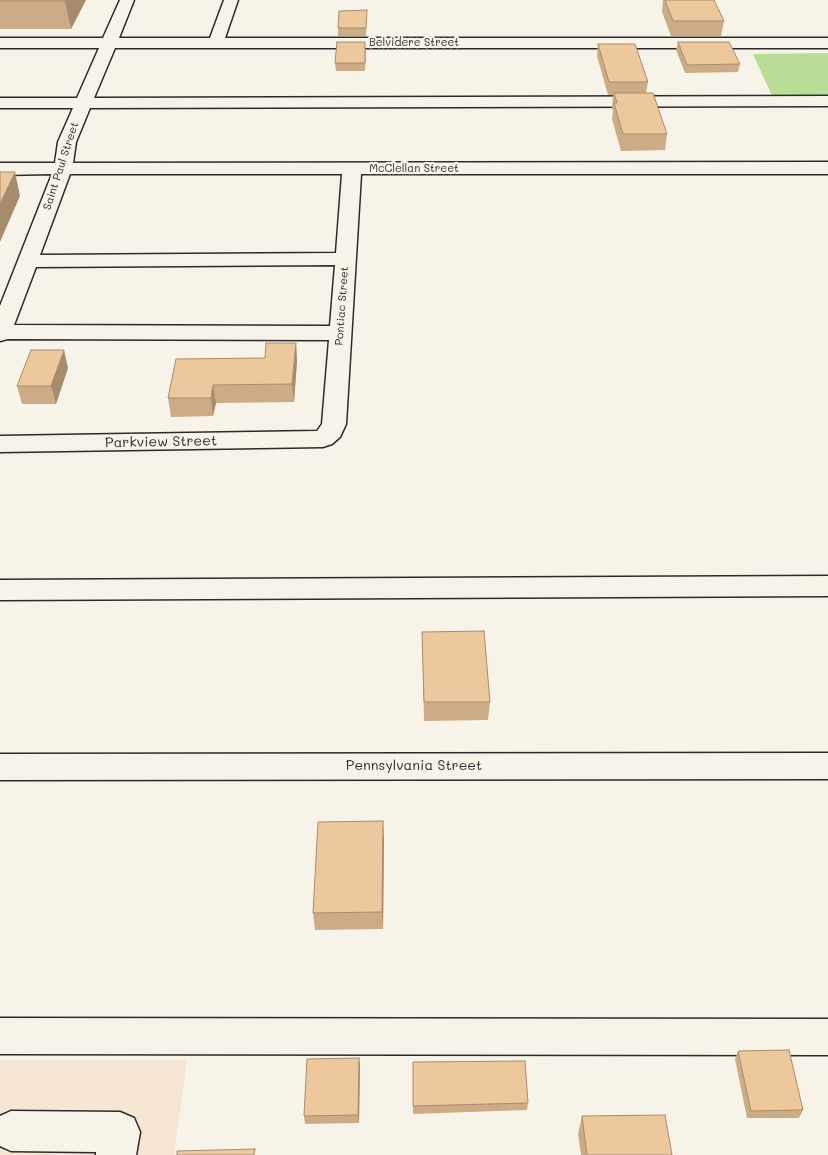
<!DOCTYPE html>
<html>
<head>
<meta charset="utf-8">
<style>
  body { margin:0 }
  canvas { display:block; background:#f7f3e8 }
</style>
</head>
<body>
<canvas width="828" height="1155"></canvas>
<script>
const c = document.querySelector('canvas').getContext('2d');
c.lineJoin = 'round';
function fill(path, color) { c.fillStyle = color; c.fill(path, 'evenodd'); }
const shape = rows => new Path2D(rows.map(r => 'M' + r).join(''));
function trace(path, color, width, dash) { c.strokeStyle = color; c.lineWidth = width; c.lineCap = dash ? 'butt' : 'round'; c.setLineDash(dash || []); c.stroke(path); }
function drawText(font, color, halo, rows, align = 'center') {
  c.font = font + ' Mali,sans-serif'; c.lineWidth = 4.5; c.setLineDash([]); c.textBaseline = 'middle'; c.strokeStyle = halo; c.fillStyle = color; for (const [text, x, y, turn = 0] of rows) {
    c.save(); c.translate(x, y); c.rotate((+turn || 0) * Math.PI / 180); c.textAlign = isNaN(turn) ? turn : align; if (halo) c.strokeText(text, 0, 0); c.fillText(text, 0, 0); c.restore();
  }
}
fill(shape([
  [0,1060,187,1060,174,1155,0,1155]
]), '#f4e6d2');
fill(shape([
  [828,53,828,98,773,98,753,54]
]), '#b9dc96');
const minor = shape([
  [120,0,134,0,119,38,210,38,224,0,238,0,225,38,828,38,828,48,115,48,94,98,828,96,828,106,90,108,76,142,73,163,828,162,828,174,361,174,346,424,340,437,332,444,323,447,0,452,0,436,317,431,322,424,329,340,8,339,0,341,0,306,52,174,0,175,0,163,55,163,58,142,73,108,0,108,0,98,77,98,99,48,0,48,0,38,103,38,120,0],
  [70,174,342,174,336,253,40,255,70,174],
  [335,265,330,326,14,325,36,267,335,265],
  [828,576,828,596,0,600,0,580,828,576],
  [828,753,828,779,0,780,0,754,828,753],
  [0,1018,828,1019,828,1055,0,1054,0,1018],
  [11,1111,120,1112,134,1118,140,1132,136,1155,96,1155,96,1152,11,1151,0,1146,0,1116,11,1111]
]);
trace(minor, '#2b2b2b', 3);
fill(minor, '#f7f3e8');
fill(shape([
  [0,0,86,0,71,29,0,29],
  [663,0,714,0,724,21,721,36,671,36,662,12],
  [367,18,366,36,338,36,338,28],
  [678,42,740,64,738,72,685,73,676,50],
  [598,44,648,82,646,93,667,134,665,150,621,151,612,119,613,111,612,108,613,95,608,95,597,56],
  [366,50,365,71,336,71,335,63],
  [296,343,297,361,294,402,216,403,213,416,171,417,168,398,265,358],
  [68,368,56,404,22,404,17,386],
  [422,632,490,702,488,720,424,721],
  [384,839,383,929,315,930,313,913],
  [738,1051,803,1110,799,1118,747,1118,735,1059],
  [359,1058,360,1066,359,1123,305,1124,304,1116],
  [413,1062,528,1103,527,1110,413,1114],
  [582,1116,672,1155,581,1155,578,1134]
]), '#ccac87');
fill(shape([
  [66,0,86,0,71,29,65,1],
  [15,172,20,196,0,242,0,204],
  [296,343,297,361,294,402,292,384],
  [64,350,68,368,56,404,51,386],
  [213,385,216,403,213,416,211,398],
  [383,821,384,839,383,929,382,912],
  [359,1058,360,1066,359,1123,358,1115]
]), '#a68c6e');
const building = shape([
  [0,0,66,0,65,1,0,1,0,0],
  [665,0,714,0,724,21,673,21,665,0],
  [367,10,366,28,338,28,339,11,367,10],
  [337,42,365,42,365,63,335,63,337,42],
  [678,42,729,42,740,64,687,65,678,42],
  [598,44,635,44,648,82,609,82,598,44],
  [614,93,653,93,667,134,623,134,614,103,617,103,614,93],
  [0,172,15,172,0,204,0,172],
  [266,343,296,343,292,384,213,385,211,398,168,398,176,359,265,358,266,343],
  [31,350,64,350,51,386,17,386,31,350],
  [484,631,490,702,424,702,422,632,484,631],
  [383,821,382,912,313,913,318,822,383,821],
  [789,1050,803,1110,751,1111,738,1051,789,1050],
  [359,1058,358,1115,304,1116,307,1059,359,1058],
  [525,1061,528,1103,413,1106,413,1062,525,1061],
  [665,1115,672,1155,587,1155,582,1116,665,1115],
  [255,1149,254,1155,177,1155,177,1151,255,1149]
]);
fill(building, '#edc89d');
trace(building, '#a68c6e', 1);
drawText('11px', '#2b2b2b', '#f7f3e8', [
  ["Belvidere Street",414,43],
  ["Saint Paul Street",61,166,-72],
  ["McClellan Street",414,169],
  ["Pontiac Street",342,306,-86]
]);
drawText('14px', '#2b2b2b', '#f7f3e8', [
  ["Parkview Street",161,442,-1],
  ["Pennsylvania Street",414,766]
]);
</script>
</body>
</html>
